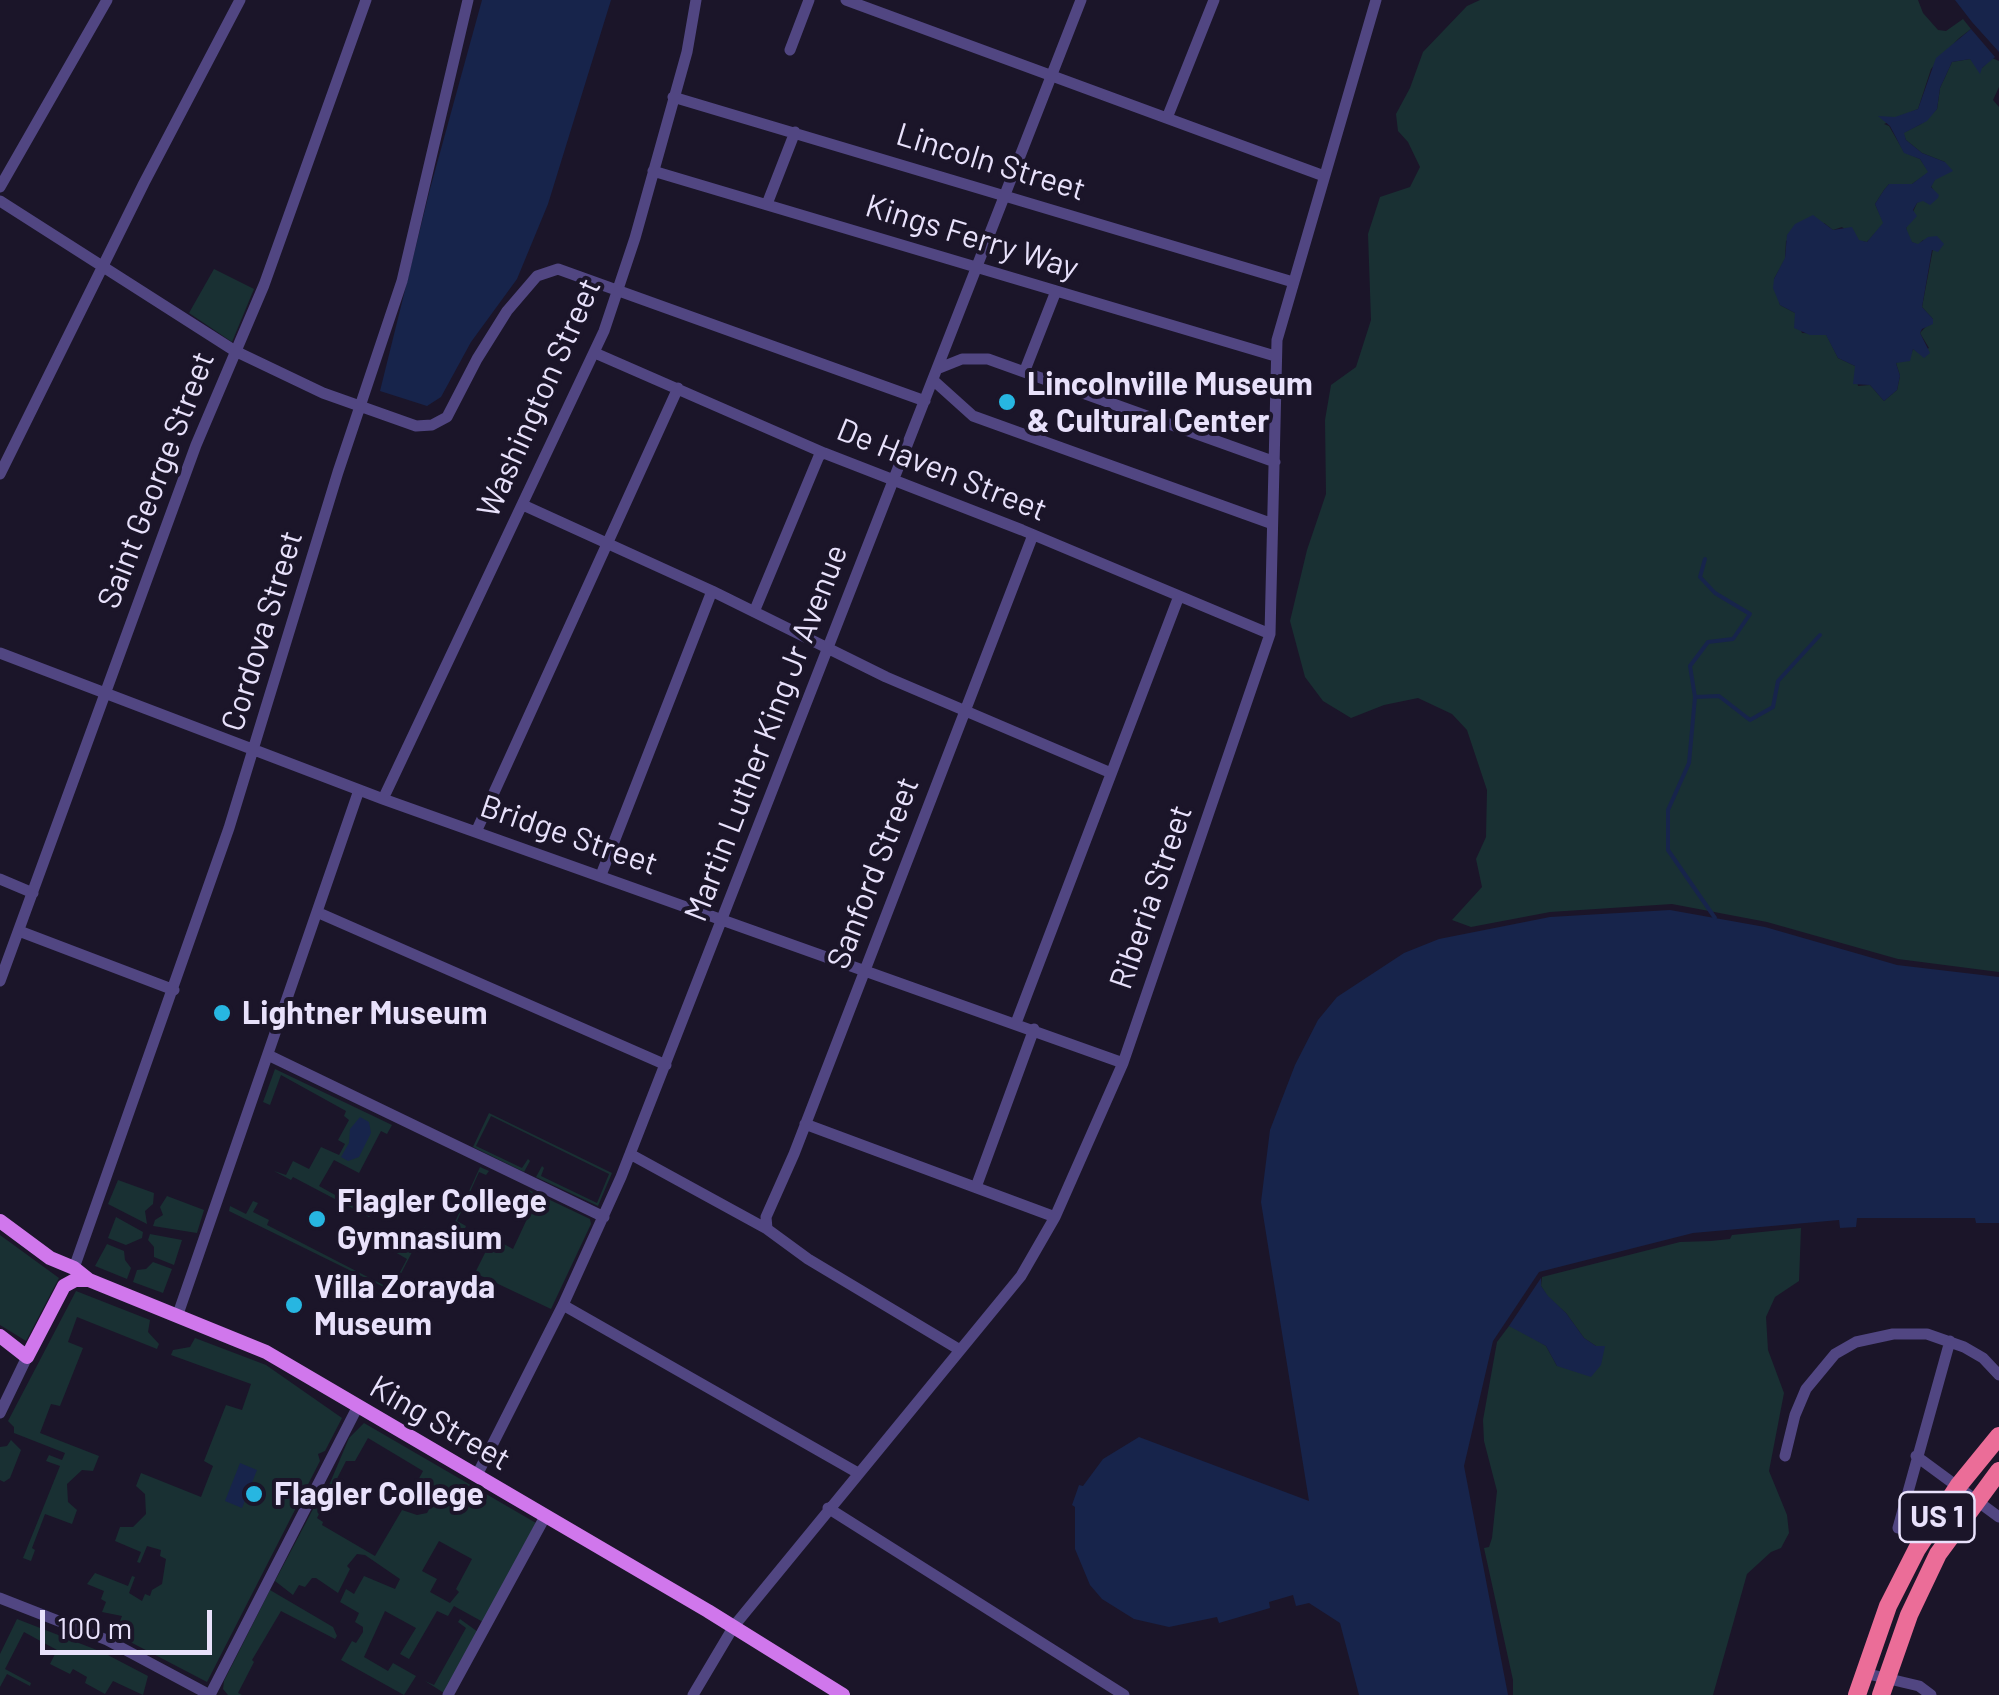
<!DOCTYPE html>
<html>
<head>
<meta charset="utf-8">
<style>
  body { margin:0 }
  #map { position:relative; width:1999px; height:1695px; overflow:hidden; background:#1b1529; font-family:Barlow,sans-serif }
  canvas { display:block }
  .scale { position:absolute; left:40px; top:1610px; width:172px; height:45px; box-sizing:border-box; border:5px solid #e8e1fb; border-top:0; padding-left:12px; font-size:30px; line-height:35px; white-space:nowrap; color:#e8e1fb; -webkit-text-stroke:8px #1b1529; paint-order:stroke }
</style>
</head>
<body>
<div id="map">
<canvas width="1999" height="1695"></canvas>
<div class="scale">100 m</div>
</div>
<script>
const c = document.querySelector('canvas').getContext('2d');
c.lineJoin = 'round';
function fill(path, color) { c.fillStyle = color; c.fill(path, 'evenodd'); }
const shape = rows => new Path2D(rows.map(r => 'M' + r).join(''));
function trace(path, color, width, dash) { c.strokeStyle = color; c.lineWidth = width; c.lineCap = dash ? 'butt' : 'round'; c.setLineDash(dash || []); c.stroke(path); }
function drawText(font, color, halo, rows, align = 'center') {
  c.font = font + ' Barlow,sans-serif'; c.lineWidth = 8; c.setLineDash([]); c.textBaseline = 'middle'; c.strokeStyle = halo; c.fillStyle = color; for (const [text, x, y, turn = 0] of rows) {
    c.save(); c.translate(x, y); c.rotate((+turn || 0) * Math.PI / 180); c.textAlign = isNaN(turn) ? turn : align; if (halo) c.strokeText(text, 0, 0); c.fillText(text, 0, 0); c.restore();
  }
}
fill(shape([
  [1480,0,1918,0,1923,13,1938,30,1946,31,1963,19,1971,29,1958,39,1931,69,1918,109,1884,124,1889,126,1904,152,1920,159,1929,172,1912,184,1889,184,1884,190,1875,204,1884,223,1867,242,1858,241,1842,227,1833,230,1824,223,1786,241,1785,259,1774,279,1780,305,1795,313,1802,333,1826,334,1838,358,1855,366,1858,386,1870,385,1884,401,1897,390,1900,376,1896,363,1911,354,1913,349,1919,353,1929,348,1920,333,1933,319,1922,307,1933,249,1923,240,1918,245,1908,240,1906,228,1917,203,1934,191,1931,186,1945,162,1922,153,1906,140,1903,133,1921,124,1937,109,1940,88,1952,62,1970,59,1982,68,1992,58,1999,61,1999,87,1993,100,1999,107,1999,972,1898,959,1767,922,1672,904,1550,912,1471,927,1452,920,1482,887,1476,859,1486,837,1487,790,1467,730,1452,714,1418,698,1384,705,1351,718,1323,701,1305,677,1290,621,1307,550,1326,494,1325,420,1331,385,1356,367,1371,320,1368,234,1380,197,1410,187,1420,167,1408,142,1398,131,1396,114,1410,88,1423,52,1467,6],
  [214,269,254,289,232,342,189,313],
  [275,1069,392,1125,387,1134,381,1131,359,1173,334,1160,319,1186,371,1215,369,1217,293,1177,291,1180,274,1171,286,1175,293,1161,309,1169,321,1147,339,1155,345,1144,338,1140,349,1120,344,1116,346,1111,281,1075,270,1105,263,1102],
  [489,1113,612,1173,598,1206,536,1177,542,1166,544,1168,541,1176,597,1203,609,1174,491,1116,476,1146,522,1168,528,1159,530,1161,524,1172,473,1147],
  [480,1167,489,1171,486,1175,479,1172,457,1221,466,1226,462,1235,469,1241,491,1251,502,1243,513,1249,534,1204,525,1199,529,1190,590,1219,591,1224,551,1309,475,1273,486,1251,450,1233],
  [118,1180,154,1193,153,1204,145,1211,147,1224,108,1204],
  [167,1196,204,1210,197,1233,153,1226,155,1220,163,1215,160,1207],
  [253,1201,258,1203,253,1212,269,1220,267,1225,391,1289,407,1259,395,1252,398,1247,410,1253,427,1223,392,1291,229,1211,230,1206,246,1214],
  [116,1217,143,1232,142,1238,126,1245,108,1238],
  [1801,1228,1799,1281,1775,1297,1766,1317,1768,1350,1784,1393,1769,1471,1787,1515,1789,1533,1781,1548,1771,1552,1747,1574,1713,1695,1513,1695,1513,1680,1484,1548,1489,1547,1492,1538,1497,1491,1484,1441,1483,1420,1497,1342,1509,1326,1518,1328,1546,1346,1557,1366,1596,1346,1584,1338,1566,1313,1548,1297,1541,1286,1542,1277,1680,1242,1711,1241,1730,1239,1732,1235],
  [150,1234,182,1240,174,1265,154,1257,154,1247,148,1240],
  [0,1235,59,1278,26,1341,0,1325],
  [107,1244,124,1251,125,1260,131,1268,127,1279,95,1266],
  [153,1262,172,1269,163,1293,133,1282,137,1270,146,1269],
  [76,1291,150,1320,148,1332,159,1344,157,1349,77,1317,68,1342,83,1348,60,1406,51,1404,40,1433,99,1456,93,1471,82,1470,67,1484,68,1502,77,1510,72,1524,45,1514,32,1548,35,1550,31,1561,23,1558,60,1466,46,1461,49,1455,62,1460,65,1453,14,1433,14,1427,8,1421],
  [195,1338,266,1365,342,1418,325,1451,318,1454,320,1461,207,1682,115,1634,122,1616,102,1612,106,1602,101,1599,104,1591,87,1584,95,1573,128,1586,132,1576,135,1577,129,1593,142,1601,145,1594,150,1596,152,1590,162,1584,166,1559,160,1556,161,1550,147,1546,140,1563,137,1562,141,1552,115,1541,120,1527,133,1527,146,1514,145,1494,136,1486,141,1473,201,1497,213,1466,204,1461,226,1405,242,1410,251,1384,171,1355,173,1350,190,1347],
  [364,1423,536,1523,483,1622,454,1606,448,1616,437,1611,409,1659,400,1654,416,1628,385,1611,364,1657,388,1671,393,1663,416,1676,404,1695,341,1660,352,1641,356,1643,363,1632,363,1627,355,1622,359,1613,340,1602,346,1589,354,1594,364,1576,395,1589,400,1579,365,1555,357,1554,347,1566,350,1569,338,1593,316,1578,312,1578,305,1587,299,1585,293,1595,275,1581,321,1494,330,1483,349,1438],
  [368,1438,423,1471,416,1484,426,1490,432,1504,427,1513,417,1515,402,1510,375,1556,322,1525,323,1522,317,1518,346,1461,355,1461],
  [439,1541,472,1559,456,1589,459,1592,450,1603,430,1592,437,1579,422,1571],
  [11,1440,21,1450,10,1478,4,1482,0,1480,0,1447,7,1446],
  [270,1590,333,1627,337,1636,335,1639,281,1611,252,1660,254,1662,238,1693,242,1695,228,1695,223,1689,224,1681],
  [17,1619,102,1652,148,1676,143,1695,113,1681,105,1694,85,1683,87,1677,73,1669,70,1674,50,1664,57,1650,24,1632,5,1669,31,1683,30,1686,7,1674,0,1687,0,1654],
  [460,1619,478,1632,444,1693,425,1681,434,1685,466,1628,458,1622]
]), '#193033');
fill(shape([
  [482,0,611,0,548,204,517,279,471,342,441,397,427,406,380,391,430,189],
  [1955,0,1999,0,1999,52,1972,22],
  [1971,29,1995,57,1982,68,1980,74,1970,59,1952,62,1940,88,1937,109,1927,121,1904,133,1906,140,1922,153,1945,162,1953,171,1935,180,1931,187,1939,195,1938,198,1930,205,1923,201,1917,203,1913,210,1917,216,1906,228,1912,242,1918,244,1928,237,1937,236,1944,244,1938,252,1932,250,1922,307,1933,319,1933,324,1922,329,1920,333,1930,353,1924,358,1913,349,1910,361,1896,363,1900,376,1897,390,1884,401,1870,385,1853,384,1855,366,1838,358,1826,335,1810,335,1794,328,1795,313,1780,305,1773,288,1774,279,1785,258,1787,235,1795,224,1813,215,1833,230,1852,227,1859,240,1867,242,1883,223,1875,204,1884,190,1889,184,1912,184,1928,172,1920,159,1904,153,1890,126,1878,116,1895,117,1918,109,1936,58],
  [1670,910,1765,927,1897,965,1999,977,1999,1223,1976,1223,1975,1218,1857,1218,1856,1227,1840,1228,1839,1220,1693,1233,1539,1272,1493,1341,1464,1466,1508,1695,1359,1695,1340,1623,1309,1603,1296,1606,1293,1595,1269,1602,1270,1608,1219,1623,1217,1617,1169,1627,1134,1619,1102,1599,1090,1585,1075,1549,1075,1507,1072,1505,1079,1485,1083,1486,1103,1459,1139,1437,1309,1501,1261,1202,1270,1130,1295,1065,1318,1020,1337,997,1404,953,1439,939,1550,917],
  [360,1117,369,1122,371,1133,359,1157,348,1161,341,1157,349,1143,350,1129],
  [1541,1278,1541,1286,1548,1296,1566,1313,1584,1338,1596,1346,1605,1346,1601,1365,1591,1377,1557,1366,1546,1346,1509,1326],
  [240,1463,257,1470,242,1508,225,1501]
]), '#17244b');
trace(shape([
  [1695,697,1690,666,1708,642,1733,639,1750,614,1715,593,1700,577,1705,559],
  [1715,918,1668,850,1668,810,1689,763,1695,697,1719,696,1750,720,1773,707,1778,681,1820,635]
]), '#17244b', 4);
trace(shape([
  [846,0,1324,176],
  [790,50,809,0],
  [673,97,1293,282],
  [1167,118,1214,0],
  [653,171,1275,356],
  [0,187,107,0],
  [0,201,235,351,323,393,416,426,432,425,447,417,477,359,507,311,537,276,558,269,925,401],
  [767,204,795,132],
  [595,353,824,453,1022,530,1270,634],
  [937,369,962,359,988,359,1275,462],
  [1025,370,1056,291],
  [933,380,973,416,1270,523],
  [0,474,144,183,240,0],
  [523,505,712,591,886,677,1111,773],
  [754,612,819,456,824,453],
  [0,653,383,799,1123,1063],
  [383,799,604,331,635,238,687,52,696,0],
  [476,832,678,388],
  [601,875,712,591],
  [0,879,33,893],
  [319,913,666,1065],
  [19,931,174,990],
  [0,981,196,445,264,285,366,0],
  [1016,1023,1179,596],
  [268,1055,604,1217],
  [805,1124,1055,1217],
  [630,1154,767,1229,808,1259,960,1350],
  [976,1187,1034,1029],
  [767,1229,766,1217,794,1154,1033,535],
  [74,1268,229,828,338,472,402,281,468,0],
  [563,1305,858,1473],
  [178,1314,359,790],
  [0,1413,27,1357],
  [1785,1456,1795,1415,1806,1389,1835,1354,1856,1342,1893,1334,1927,1334,1964,1347,1983,1358,1999,1375],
  [1916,1456,1999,1517],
  [477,1475,563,1305,621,1177,1081,0],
  [828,1508,1124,1695],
  [1898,1528,1950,1341],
  [0,1598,107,1640,210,1695],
  [1864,1673,1919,1686,1931,1695],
  [210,1695,357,1408],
  [448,1695,546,1515],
  [693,1695,734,1626,1021,1276,1055,1217,1123,1063,1270,634,1277,340,1376,0]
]), '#514682', 11);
trace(shape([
  [0,1221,50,1258,74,1268,89,1280,266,1352,708,1611,843,1695],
  [0,1336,27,1357,64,1286,75,1280,89,1280]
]), '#d077ec', 14);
trace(shape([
  [1857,1695,1888,1606,1917,1549,1959,1485,1999,1436],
  [1881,1695,1909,1615,1938,1554,1999,1471]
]), '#eb6d98', 18);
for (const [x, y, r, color] of [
  [1007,402,10,"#27b6e1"],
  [222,1013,10,"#27b6e1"],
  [317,1219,10,"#27b6e1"],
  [294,1305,10,"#27b6e1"],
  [254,1494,10,"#27b6e1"]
]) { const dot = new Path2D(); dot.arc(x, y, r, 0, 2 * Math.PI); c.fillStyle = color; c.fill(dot); trace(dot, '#1b1529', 4); }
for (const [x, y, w] of [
  [1937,1517,75]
]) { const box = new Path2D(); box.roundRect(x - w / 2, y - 25, w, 50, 8); c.fillStyle = '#1b1529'; c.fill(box); trace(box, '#e8e1fb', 2.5); }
drawText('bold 30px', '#e8e1fb', null, [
  ["US 1",1937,1517]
]);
drawText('32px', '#e8e1fb', '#1b1529', [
  ["Lincoln Street",991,162,17],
  ["Kings Ferry Way",972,237,17],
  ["Washington Street",539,398,-66],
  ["De Haven Street",942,470,22],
  ["Saint George Street",156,480,-69],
  ["Cordova Street",262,631,-73],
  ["Martin Luther King Jr Avenue",766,733,-69],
  ["Bridge Street",569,835,19],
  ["Sanford Street",873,873,-69],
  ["Riberia Street",1151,897,-71],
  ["King Street",440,1423,30]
]);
drawText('bold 32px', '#e8e1fb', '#1b1529', [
  ["Lincolnville Museum",1027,384],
  ["& Cultural Center",1027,421],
  ["Lightner Museum",242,1013],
  ["Flagler College",337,1201],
  ["Gymnasium",337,1238],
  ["Villa Zorayda",314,1287],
  ["Museum",314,1324],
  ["Flagler College",274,1494]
], 'left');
</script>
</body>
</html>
